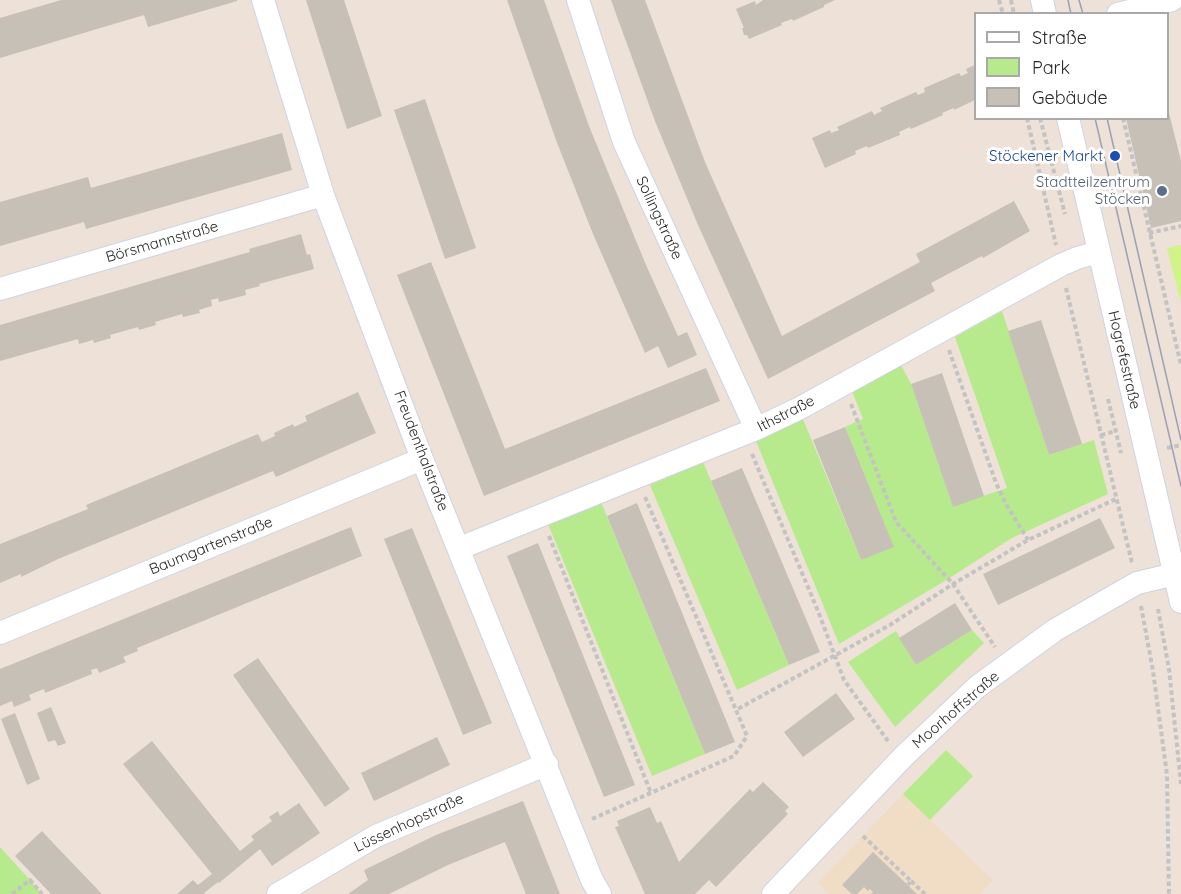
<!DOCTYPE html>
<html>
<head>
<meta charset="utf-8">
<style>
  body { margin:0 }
  #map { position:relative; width:1181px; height:894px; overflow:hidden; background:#ede1d8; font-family:Quicksand,sans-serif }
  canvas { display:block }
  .legend { position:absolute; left:974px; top:12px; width:195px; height:108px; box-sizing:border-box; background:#fff; border:2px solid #a9a9a9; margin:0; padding:8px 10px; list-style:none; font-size:18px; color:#282828 }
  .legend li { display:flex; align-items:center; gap:12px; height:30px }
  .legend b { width:30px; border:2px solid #a9a9a9 }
</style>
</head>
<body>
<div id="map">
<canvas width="1181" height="894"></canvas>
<ul class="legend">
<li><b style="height:8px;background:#fff"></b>Straße</li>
<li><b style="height:16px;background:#b7ea8d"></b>Park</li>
<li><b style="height:16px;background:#c6c0b7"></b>Gebäude</li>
</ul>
</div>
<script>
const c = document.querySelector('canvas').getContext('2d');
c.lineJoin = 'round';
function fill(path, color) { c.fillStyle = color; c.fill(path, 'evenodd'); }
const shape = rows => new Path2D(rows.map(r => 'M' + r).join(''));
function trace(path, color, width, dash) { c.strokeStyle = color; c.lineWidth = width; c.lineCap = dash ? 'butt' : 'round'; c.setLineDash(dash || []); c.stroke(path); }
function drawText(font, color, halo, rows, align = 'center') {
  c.font = font + ' Quicksand,sans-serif'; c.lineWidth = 6; c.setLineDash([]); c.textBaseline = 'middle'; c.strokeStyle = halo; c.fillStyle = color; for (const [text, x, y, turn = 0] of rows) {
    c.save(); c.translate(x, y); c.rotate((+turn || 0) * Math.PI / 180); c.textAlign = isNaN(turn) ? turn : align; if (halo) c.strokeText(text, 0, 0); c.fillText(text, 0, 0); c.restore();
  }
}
fill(shape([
  [903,794,993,880,980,894,829,894,818,883]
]), '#f1ddc5');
fill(shape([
  [1002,311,1049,455,1094,440,1108,494,1012,538,943,582,839,644,756,441,803,419,861,560,893,546,845,427,863,419,852,391,901,365,911,384,953,506,1007,488,955,337],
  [703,462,789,665,737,690,650,485],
  [601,502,705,754,652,776,548,524],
  [972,630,984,643,895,727,848,662,896,631,916,665],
  [946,750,973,776,930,820,903,794],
  [0,847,30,880,42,894,0,894]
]), '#b7ea8d');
fill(shape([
  [1181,245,1181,303,1167,248]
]), '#d1f388');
fill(shape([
  [61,0,237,0,237,1,148,27,144,15,0,58,0,18],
  [306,0,344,0,382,116,347,129],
  [507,0,544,0,589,126,646,265,678,336,687,332,697,355,668,368,658,346,645,353,593,234,556,140],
  [611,0,645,0,705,162,782,336,920,262,916,254,1014,201,1030,231,983,258,982,256,931,283,935,291,768,379,698,225,655,121],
  [763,0,835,0,824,5,824,7,793,21,792,19,781,23,782,25,749,39,747,35,744,35,742,28,744,28,736,9,755,1,756,5],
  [975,65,975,100,954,110,954,108,942,113,943,115,911,129,910,127,899,132,900,135,868,148,867,146,855,151,856,154,825,168,812,138,830,130,831,133,839,130,837,127,872,111,874,115,882,111,880,108,916,92,918,95,925,92,924,88,959,73,961,76,968,73,966,69],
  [425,99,476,248,445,259,394,110],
  [1168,109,1181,161,1181,221,1151,228,1126,118,1168,118],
  [282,133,292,170,86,229,84,222,0,246,0,202,88,177,91,188],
  [301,234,307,255,310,254,314,269,259,284,260,286,245,290,246,295,219,302,218,298,211,300,212,306,199,310,200,313,183,317,182,314,155,322,156,325,139,330,138,327,110,335,111,338,94,343,93,340,79,344,78,339,0,361,0,325,239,255,250,252,249,249],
  [431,262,505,449,706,368,720,401,484,496,397,275],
  [1041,320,1082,444,1049,455,1008,331],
  [942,373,984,496,953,507,911,384],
  [358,392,376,433,276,477,273,471,58,559,21,577,21,574,0,583,0,544,88,509,86,505,258,434,262,442,275,436,274,433,293,424,294,427,307,421,305,416],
  [845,427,894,547,861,560,813,440],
  [742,468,820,652,789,665,711,481],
  [637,503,735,742,705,754,607,516],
  [1100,518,1115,548,998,605,983,574],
  [351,527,362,556,137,648,138,651,123,657,126,662,99,673,97,668,91,670,92,674,45,693,44,689,29,695,31,700,14,707,12,701,0,706,0,669],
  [412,528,492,723,463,735,384,539],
  [538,543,635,785,604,797,507,556],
  [955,603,972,630,916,665,899,638],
  [258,658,350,789,325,807,233,675],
  [836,693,855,719,803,757,784,732],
  [51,707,66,743,58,746,55,740,48,742,37,713],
  [15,713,40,779,27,785,1,719],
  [437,737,450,765,374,801,361,773],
  [152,741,240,851,254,840,251,836,272,821,269,817,278,811,280,816,299,803,320,833,272,866,260,849,219,883,218,882,204,893,205,894,177,894,193,880,198,885,212,874,123,764],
  [763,782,789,807,785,811,788,814,716,887,709,880,695,894,645,894,615,827,619,826,617,821,650,807,657,823,661,821,679,862,750,789,753,792],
  [523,801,560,894,526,894,505,842,448,865,389,894,348,894,368,880,364,870,436,835],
  [42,831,55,845,102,894,51,894,15,856],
  [873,852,893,871,917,894,871,894,873,892,870,889,868,891,864,887,857,894,852,894,842,885]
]), '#c6c0b7');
const minor = shape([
  [263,0,323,195,422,459,592,880,600,894],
  [578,0,624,142,756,429],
  [1042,0,1045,14],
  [1118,14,1172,0],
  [1068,118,1181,602],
  [0,289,323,195],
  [460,548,756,429,800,408,1061,265,1077,258,1099,252],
  [0,633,422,459],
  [278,894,376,836,547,764],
  [773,894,904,756,977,687,1055,630,1137,583,1175,574]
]);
trace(minor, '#cdd4e3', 24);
trace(shape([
  [999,0,1003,14],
  [1011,0,1014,14],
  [1027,118,1056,245],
  [1040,118,1065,214],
  [1123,118,1181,365],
  [1149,233,1181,226],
  [1066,288,1132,563],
  [949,350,996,483,1006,504,1028,540],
  [1108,399,1121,453],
  [851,404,896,522,953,584,995,647],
  [1101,435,1116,431],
  [1167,448,1181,445],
  [752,454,818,611,844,680,888,741],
  [645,497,736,710],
  [549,536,651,793],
  [1141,606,1153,671,1167,775,1169,894],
  [1158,609,1169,669,1181,784],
  [592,819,734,756,747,736,736,710,890,625,953,584,1028,540,1116,499],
  [863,836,911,881,908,885],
  [911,881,925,894],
  [12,894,30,880,42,894]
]), '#c3c3c3', 4, [4.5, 3]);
trace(minor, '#fff', 22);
trace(shape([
  [1068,0,1071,14],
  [1079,0,1083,14],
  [1095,118,1181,486],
  [1107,118,1181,440]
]), '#9aa1b5', 1.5);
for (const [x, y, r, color] of [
  [1115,156,6,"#1a4fb4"],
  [1162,191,6,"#5c6f8a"]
]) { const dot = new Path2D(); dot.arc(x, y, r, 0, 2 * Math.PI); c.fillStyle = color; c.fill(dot); trace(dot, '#fff', 2); }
drawText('15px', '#164399', '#fff', [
  ["Stöckener Markt",1103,156]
], 'right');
drawText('15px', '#4e5e75', '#fff', [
  ["Stadtteilzentrum",1150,182],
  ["Stöcken",1150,199]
], 'right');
drawText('15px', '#282828', '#fff', [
  ["Sollingstraße",659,218,65],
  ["Börsmannstraße",162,242,-16],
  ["Hogrefestraße",1124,360,77],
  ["Ithstraße",786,414,-27],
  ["Freudenthalstraße",421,451,69],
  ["Baumgartenstraße",211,546,-22],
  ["Moorhoffstraße",956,710,-41],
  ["Lüssenhopstraße",409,823,-25]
]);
</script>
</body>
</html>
